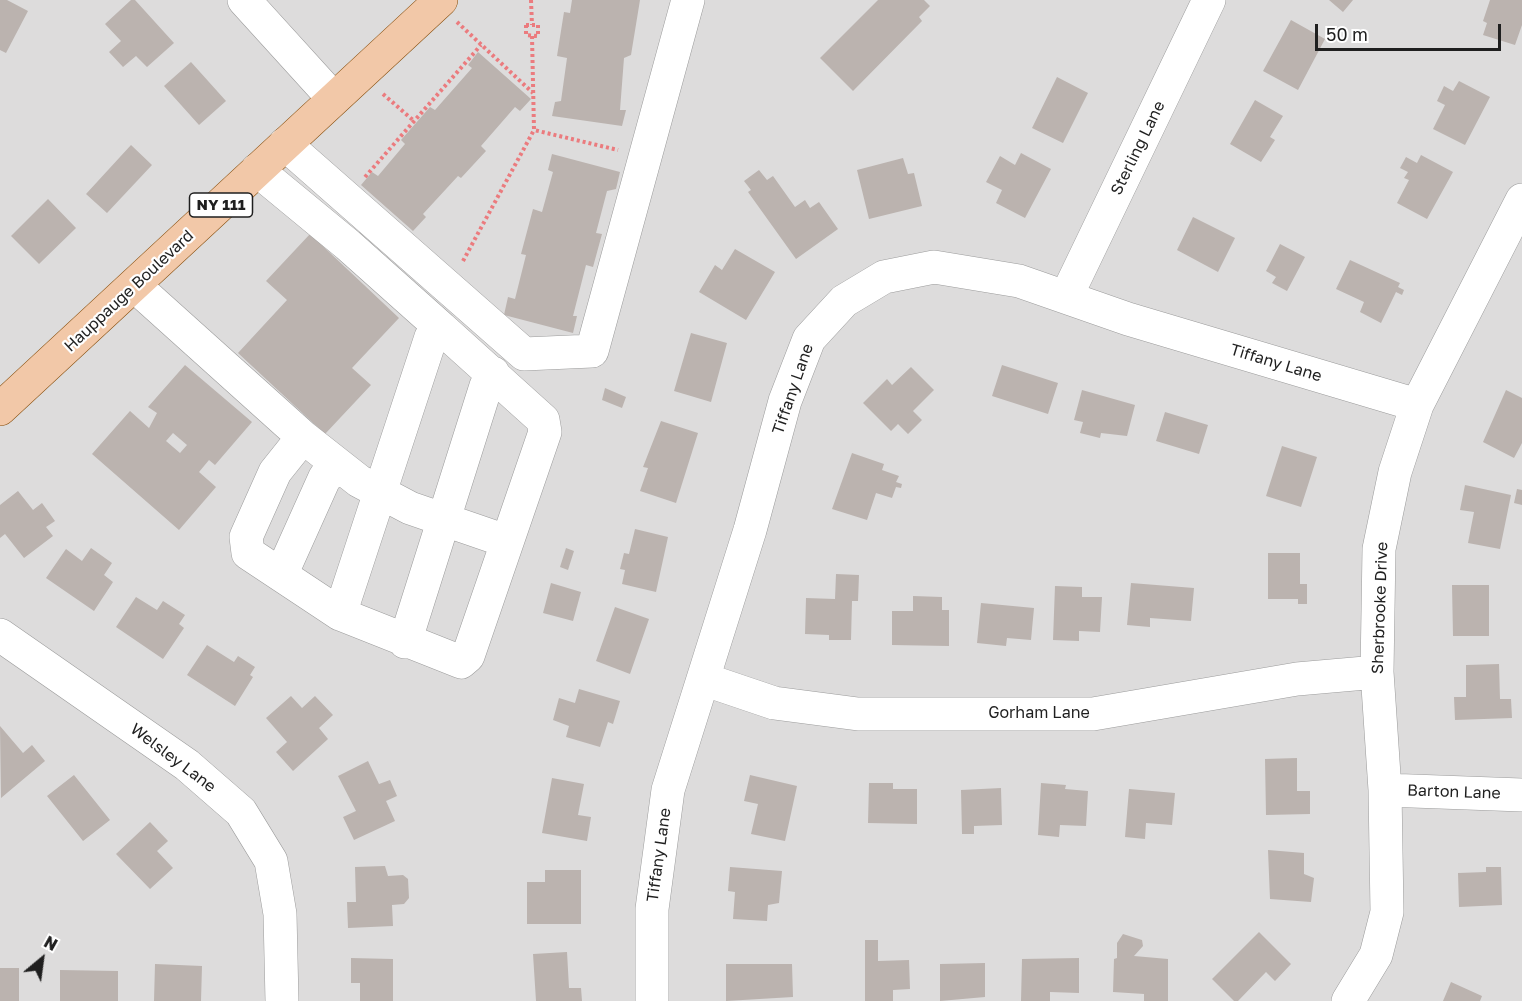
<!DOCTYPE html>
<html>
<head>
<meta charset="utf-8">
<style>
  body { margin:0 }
  #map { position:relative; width:1522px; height:1001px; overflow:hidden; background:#eeeae6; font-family:"Golos Text",sans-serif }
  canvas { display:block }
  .north { position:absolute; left:12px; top:929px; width:60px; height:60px; -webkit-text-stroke:4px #fff; paint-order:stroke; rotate:29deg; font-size:16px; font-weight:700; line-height:24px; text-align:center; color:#1f1f1f }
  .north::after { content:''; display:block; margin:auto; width:21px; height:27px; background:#1f1f1f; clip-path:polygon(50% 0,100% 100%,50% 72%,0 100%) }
  .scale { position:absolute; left:1315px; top:24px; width:186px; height:27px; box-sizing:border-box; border:3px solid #1f1f1f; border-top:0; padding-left:8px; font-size:18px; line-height:21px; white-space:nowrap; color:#1f1f1f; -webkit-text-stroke:4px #fff; paint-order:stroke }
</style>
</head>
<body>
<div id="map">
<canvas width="1522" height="1001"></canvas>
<div class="north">N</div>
<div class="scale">50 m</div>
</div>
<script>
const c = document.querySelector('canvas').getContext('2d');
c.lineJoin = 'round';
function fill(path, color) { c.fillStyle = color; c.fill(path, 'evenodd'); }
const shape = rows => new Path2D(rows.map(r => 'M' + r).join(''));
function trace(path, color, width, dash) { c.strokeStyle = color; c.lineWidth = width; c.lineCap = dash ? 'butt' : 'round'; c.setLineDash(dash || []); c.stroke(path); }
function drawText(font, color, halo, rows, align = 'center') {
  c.font = font + ' "Golos Text",sans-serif'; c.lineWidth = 4.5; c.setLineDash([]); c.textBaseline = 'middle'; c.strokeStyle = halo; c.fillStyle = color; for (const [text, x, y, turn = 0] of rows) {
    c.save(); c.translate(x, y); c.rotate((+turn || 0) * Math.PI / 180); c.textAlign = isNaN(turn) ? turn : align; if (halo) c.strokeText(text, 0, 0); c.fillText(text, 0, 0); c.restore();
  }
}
fill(shape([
  [0,0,1522,0,1522,1001,0,1001]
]), '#dddcdc');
fill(shape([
  [0,0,7,0,28,11,6,53,0,50],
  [131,0,135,0,174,43,147,67,136,56,123,67,109,52,121,41,105,24],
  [572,0,640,0,631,55,624,58,620,110,626,110,622,126,552,116,555,102,561,101,567,58,557,56,564,12,570,13],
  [878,0,924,0,930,6,919,17,922,21,853,91,820,58],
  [1329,0,1353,0,1343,12],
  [1490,0,1522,0,1522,25,1515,45,1483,35,1487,23,1483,21],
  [1291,20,1325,39,1298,90,1263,71],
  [478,52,531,99,520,111,515,107,481,146,486,151,461,178,458,176,423,214,426,217,413,231,361,185,372,172,378,176,405,144,401,140,430,107,435,110,472,68,468,65],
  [191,62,226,101,199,125,164,86],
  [1057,77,1088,93,1063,143,1032,128],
  [1459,81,1490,97,1465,145,1433,129,1445,105,1437,101,1444,86,1453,91],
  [1255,100,1283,116,1270,137,1275,140,1261,162,1230,144],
  [131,145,152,165,107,213,86,194],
  [1021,153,1051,169,1025,218,996,203,1002,190,986,182,1000,156,1015,165],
  [552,154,620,172,616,189,607,191,596,233,602,234,593,267,586,265,573,316,577,316,573,333,504,315,508,297,515,299,526,255,521,254,533,209,542,212,553,172,548,170],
  [1421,155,1453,172,1427,219,1397,203,1409,180,1404,178,1408,172,1400,168,1406,157,1417,163],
  [903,158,908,174,914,173,922,206,869,219,857,170],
  [759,170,767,180,773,176,795,207,805,200,810,208,819,202,838,229,796,259,748,192,751,190,744,181],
  [48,199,76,228,39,264,11,236],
  [1193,217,1235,238,1218,272,1177,250],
  [310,234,399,318,352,368,371,385,325,434,238,353,287,300,266,281],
  [1280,244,1305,257,1287,291,1272,283,1276,277,1266,271],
  [735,249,775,272,746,320,699,292,715,265,722,270],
  [1350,260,1400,283,1398,287,1404,290,1402,295,1396,292,1381,323,1360,312,1364,302,1336,289],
  [691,333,727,343,711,402,674,391],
  [185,365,252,422,215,465,209,460,199,472,216,487,179,530,92,454,130,411,149,428,157,413,148,407],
  [173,433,187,445,180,453,166,441],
  [1002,365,1058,383,1048,414,992,396],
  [911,367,934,390,913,411,922,420,908,434,898,424,891,431,863,403,887,379,892,385],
  [605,388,626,397,622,408,602,400],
  [1082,390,1135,405,1127,436,1101,433,1100,438,1080,433,1083,422,1074,420],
  [1506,390,1522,398,1522,443,1514,458,1483,442],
  [1165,412,1208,425,1199,454,1156,441],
  [661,421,698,433,676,503,640,491,648,468,643,467],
  [1282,446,1317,457,1301,507,1266,496],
  [852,453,884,464,882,470,899,476,896,482,902,484,901,488,896,487,892,498,876,493,867,520,832,509],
  [1465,485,1511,495,1500,549,1468,543,1474,512,1460,510],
  [1517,489,1522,490,1522,505,1514,503],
  [18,491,33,510,42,503,55,521,46,527,53,536,24,558,5,534,0,538,0,505],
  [635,529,668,537,656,592,622,584,625,570,620,569,624,553,629,554],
  [91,548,112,563,104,575,113,582,94,611,46,578,66,549,82,561],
  [566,548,574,551,568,570,560,567],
  [1268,553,1300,553,1300,584,1307,584,1307,604,1298,604,1298,599,1268,599],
  [836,574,859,575,858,601,852,601,851,640,829,640,829,635,805,634,806,598,835,599],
  [551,583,581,592,573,621,543,613],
  [1131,583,1194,588,1191,621,1150,618,1150,627,1127,625],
  [1452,585,1489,585,1489,636,1453,636],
  [1055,586,1082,587,1082,597,1102,597,1100,632,1079,631,1079,641,1053,640],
  [913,596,942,597,942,610,949,610,949,646,892,645,892,611,913,611],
  [136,597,157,610,163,601,185,615,179,624,184,628,163,659,116,627],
  [981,603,1034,608,1031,640,1007,638,1006,646,977,643],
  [615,607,649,619,630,674,596,661],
  [207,645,234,662,238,656,255,667,250,675,253,677,235,706,187,675],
  [1499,664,1500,699,1511,699,1512,718,1455,720,1454,697,1466,697,1466,665],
  [579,689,620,701,613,724,608,722,600,747,566,737,569,726,553,720,559,698,575,703],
  [291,696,302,708,315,696,333,715,319,728,328,739,293,771,276,752,287,742,266,718],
  [0,726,23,753,32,745,45,761,1,798],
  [1297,758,1297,791,1310,791,1310,814,1266,815,1265,759],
  [368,761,379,784,390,780,397,796,386,801,395,821,354,840,343,817,356,811,338,776],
  [74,775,110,820,83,841,47,796],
  [750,775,797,786,785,841,751,834,758,804,744,801],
  [552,778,584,784,578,815,591,817,587,841,542,833],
  [869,783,893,783,893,789,917,789,917,824,868,823],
  [1041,783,1066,785,1065,789,1088,791,1086,826,1060,825,1059,837,1038,835],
  [1001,788,1002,825,974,826,974,834,962,834,961,790],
  [1129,789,1175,793,1172,825,1146,823,1145,839,1125,837],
  [150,822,168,841,157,851,173,868,150,889,116,854],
  [1268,850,1304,853,1304,874,1314,878,1311,902,1270,899],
  [385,866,388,876,403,875,408,879,409,898,404,904,392,905,393,926,348,928,347,902,356,902,355,867],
  [730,867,782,871,779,903,768,905,767,921,733,919,735,892,728,891],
  [1486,867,1501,867,1502,905,1459,907,1458,873,1486,872],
  [545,870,581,870,581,924,527,924,527,882,545,882],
  [1259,932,1291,964,1275,981,1266,972,1238,1001,1234,1001,1212,979],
  [1123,934,1142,940,1143,946,1134,956,1168,959,1168,1001,1144,1001,1144,994,1113,992,1114,959,1117,958,1117,943],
  [865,940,878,940,878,961,909,960,910,989,893,990,893,1001,865,1001],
  [567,952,569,988,581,988,582,1001,536,1001,533,954],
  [351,958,393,959,393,1001,360,1001,360,983,351,983],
  [1079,958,1079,993,1050,992,1050,1001,1021,1001,1022,959],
  [985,963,985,997,940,1001,940,964],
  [155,964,202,966,201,1001,154,1001],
  [726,964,792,964,793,997,726,1001],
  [0,968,19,968,19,1001,0,1001],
  [60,970,118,971,118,1001,60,1001],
  [1451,982,1482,996,1480,1001,1443,1001]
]), '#bbb3af');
const minor = shape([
  [244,0,333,98],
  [285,144,524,354,592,351,688,0],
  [257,170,348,245,441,328],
  [135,286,303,437,359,481,410,508,506,541],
  [1066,297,1209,0],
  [303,437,275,472,246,537,248,553,340,614,461,662,468,656,545,432,543,420,441,328,431,337,340,614],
  [281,575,325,477,339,467],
  [0,635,187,765,241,812,271,861,280,914,282,1001],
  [405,642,486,386,493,373],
  [703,679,774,703,858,714,1093,714,1297,679,1377,672],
  [1385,790,1522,795],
  [652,1001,652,909,668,790,750,530,785,401,809,339,844,301,884,277,934,267,1019,281,1128,319,1417,405],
  [1348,1001,1376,955,1387,912,1385,790,1377,672,1379,549,1395,472,1417,405,1522,200]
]);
const major = shape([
  [0,409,441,0]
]);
trace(minor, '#9c9c9c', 34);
trace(major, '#895110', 34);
trace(shape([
  [531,0,532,25],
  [457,22,533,93],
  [526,25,538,25,538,36,526,35,526,25],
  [532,36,534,130,618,150],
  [383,94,414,121],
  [365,177,481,45],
  [463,261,534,130]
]), '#eb7b7e', 4, [3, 3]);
trace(minor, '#fff', 33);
trace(major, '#f2c8a8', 33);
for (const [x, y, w] of [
  [221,205,63]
]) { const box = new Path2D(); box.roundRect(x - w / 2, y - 12, w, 24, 4.5); c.fillStyle = '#fff'; c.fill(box); trace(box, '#1f1f1f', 1.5); }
drawText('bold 15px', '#1f1f1f', null, [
  ["NY 111",221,205]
]);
drawText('16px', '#1f1f1f', '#fff', [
  ["Sterling Lane",1138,148,-64],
  ["Hauppauge Boulevard",129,291,-43],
  ["Tiffany Lane",1276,363,17],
  ["Tiffany Lane",793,389,-71],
  ["Sherbrooke Drive",1380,608,-88],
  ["Gorham Lane",1039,713],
  ["Welsley Lane",173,758,37],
  ["Barton Lane",1454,792,2],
  ["Tiffany Lane",659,855,-82]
]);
</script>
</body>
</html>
